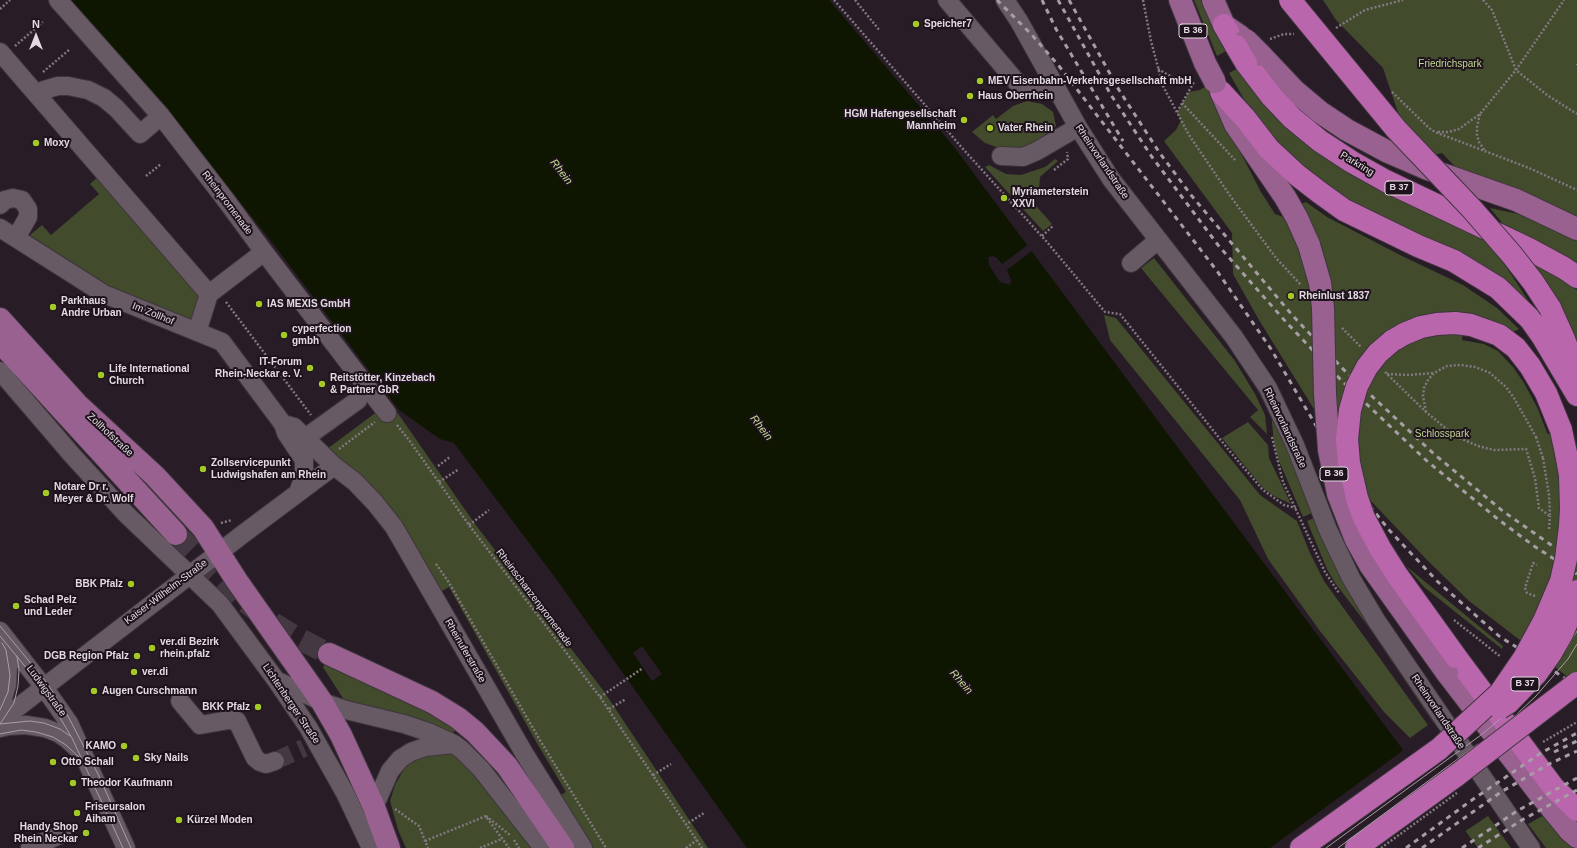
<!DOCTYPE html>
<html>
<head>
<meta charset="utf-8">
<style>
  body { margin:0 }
  #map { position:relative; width:1577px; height:848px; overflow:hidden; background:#281c26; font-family:Helvetica,sans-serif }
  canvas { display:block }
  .north { position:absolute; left:16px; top:16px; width:40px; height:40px; -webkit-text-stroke:3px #1e131c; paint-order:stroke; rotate:0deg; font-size:11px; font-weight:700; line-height:16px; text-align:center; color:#e3dbe1 }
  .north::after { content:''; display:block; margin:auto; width:14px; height:18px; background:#e3dbe1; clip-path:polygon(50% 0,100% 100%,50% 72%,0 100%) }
</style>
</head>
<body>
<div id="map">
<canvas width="1577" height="848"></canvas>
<div class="north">N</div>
</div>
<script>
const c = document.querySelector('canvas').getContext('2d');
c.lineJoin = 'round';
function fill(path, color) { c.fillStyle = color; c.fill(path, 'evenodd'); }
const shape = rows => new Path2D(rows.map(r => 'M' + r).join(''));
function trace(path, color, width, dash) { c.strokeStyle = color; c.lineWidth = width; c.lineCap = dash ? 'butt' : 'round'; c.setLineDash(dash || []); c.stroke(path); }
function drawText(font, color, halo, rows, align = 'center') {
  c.font = font + ' Helvetica,sans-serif'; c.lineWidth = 4; c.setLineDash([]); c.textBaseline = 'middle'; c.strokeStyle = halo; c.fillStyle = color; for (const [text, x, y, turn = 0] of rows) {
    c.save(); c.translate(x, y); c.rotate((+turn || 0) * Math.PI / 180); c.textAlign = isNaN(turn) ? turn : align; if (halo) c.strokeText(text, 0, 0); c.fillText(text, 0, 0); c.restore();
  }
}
fill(shape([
  [1194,0,1204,0,1228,50,1217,56],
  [1323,0,1577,0,1577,220,1465,177,1442,153,1414,160,1383,68,1336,20],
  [1238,68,1256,92,1487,241,1507,268,1537,314,1362,212,1290,157,1260,127,1229,73],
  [1206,86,1261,192,1275,214,1313,228,1301,204,1306,202,1327,217,1402,256,1463,285,1497,308,1519,329,1513,332,1464,316,1462,340,1484,344,1498,351,1513,367,1524,383,1538,409,1547,433,1577,450,1577,684,1469,601,1426,559,1370,500,1259,320,1233,274,1232,233,1164,141,1176,130,1181,120,1177,113,1189,92,1200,90],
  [1027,101,1042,104,1053,112,1056,126,1033,145,1019,150,1004,150,985,143,972,132,993,115,996,119,1013,106],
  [1055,159,1058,161,1040,177,1039,190,1030,199,1052,224,1043,231,985,167,989,165,1006,174,1021,175,1045,167],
  [99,176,205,298,197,323,110,288,30,235,42,225,51,235,99,194,90,184],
  [1490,208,1523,215,1577,241,1577,265,1507,229],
  [1154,258,1235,361,1255,394,1265,415,1267,434,1250,417,1258,410,1141,268],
  [1530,261,1562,279,1577,290,1577,359],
  [1104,315,1116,318,1260,495,1297,521,1310,553,1324,581,1428,725,1410,738,1384,712,1320,631,1268,559,1240,500,1110,340],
  [390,402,475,524,603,690,708,848,590,848,557,797,566,792,538,745,449,587,440,592,327,449],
  [1271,411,1289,450,1312,513,1303,517,1279,461,1274,444],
  [1248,422,1268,445,1269,458,1291,504,1274,496,1263,488,1222,438],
  [1314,518,1434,721,1433,722,1368,626,1335,583,1327,569,1307,521],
  [1406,566,1503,646,1502,649,1424,587],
  [325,664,427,710,455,729,453,734,344,700,323,667],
  [448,750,470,766,531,848,406,848,398,830,390,801,395,785,408,762,429,751],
  [1544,815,1551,826,1576,848,1546,848,1528,824],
  [1488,816,1511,848,1476,848,1464,832]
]), '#424b2c');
fill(shape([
  [70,0,829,0,954,147,1476,848,747,848,557,580,454,443,440,439,399,410,272,242,166,110]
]), '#0e1500');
fill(shape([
  [1029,244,1033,250,1007,270,1011,280,1010,285,1000,282,989,265,988,257,993,256,997,258,1002,264],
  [642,646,662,674,652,681,633,653],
  [1405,749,1478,848,1270,848]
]), '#281c26');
trace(shape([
  [275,761,304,748]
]), '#443942', 18, [18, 9]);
trace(shape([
  [176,534,247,603,273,623,296,637,329,654]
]), '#443942', 22, [22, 11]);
const minor = shape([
  [58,0,161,116,225,199,264,252,387,413],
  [947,0,1020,86,1054,86],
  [1005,0,1019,21,1078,127,1111,179,1234,337,1268,388,1295,445,1328,530,1351,578,1376,620,1531,848],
  [0,52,209,294,197,332],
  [38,95,44,90,58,86,68,86,88,90,104,98,116,108,140,134,161,116],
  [1001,156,1023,157,1037,151,1078,127],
  [0,205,5,200,13,198,22,200,28,209,28,217,16,238],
  [0,228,104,294,222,342,283,424,286,433,304,460,304,477,298,492],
  [1131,263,1158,240],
  [209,294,264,252],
  [0,371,72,455,125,513,220,604,276,680,308,727,345,793,371,848],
  [283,424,294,427,334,466,355,482,375,503,394,527,524,753,583,848],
  [305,438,358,400],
  [0,631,43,686,69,723,126,848],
  [0,640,5,652,8,667,7,685,0,708],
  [278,681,322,702,346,710,404,724,428,732,454,744,462,750,481,769,543,848],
  [180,701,200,725,229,720,237,721,255,758,260,762,266,764,275,761],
  [0,721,243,534,334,466],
  [0,728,9,726,26,725,45,728,58,733,68,740,79,750],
  [374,807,390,771,400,759,411,752,425,747,453,744],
  [30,848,62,834]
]);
const major = shape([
  [1180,0,1205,63],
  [1213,0,1224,25,1240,36],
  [1261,55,1295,91,1320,112,1347,130,1388,152,1425,168,1516,200,1577,229],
  [1222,94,1235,124,1285,197,1297,218,1309,245],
  [0,319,77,404,155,476,203,528,237,581,322,702,341,735,374,807,389,848],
  [0,342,176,534],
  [329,654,432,702,458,718,475,732,507,766,563,848],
  [1447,673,1539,793,1570,831,1577,837]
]);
const highway = shape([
  [1224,25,1236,46],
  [1246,63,1272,97,1292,118,1320,141,1352,162,1386,181,1529,249,1564,268,1577,277],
  [1221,92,1245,118,1269,149,1297,175,1319,192,1344,210,1418,246,1454,261,1498,288,1530,319,1542,336,1577,395],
  [1550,308,1564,339,1577,374],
  [1392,341,1404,334,1421,327,1437,324,1455,323,1471,325,1499,335,1516,348,1530,366,1546,393,1561,430],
  [1566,453,1570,475,1571,509,1570,526],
  [1456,657,1554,788,1577,810],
  [1301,848,1439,749],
  [1356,848,1457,775]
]);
trace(minor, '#3e363d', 20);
trace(major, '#3e363d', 24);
trace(highway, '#3e363d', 24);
trace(shape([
  [834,0,964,150,1047,242,1105,312,1120,314,1232,454,1263,490,1284,505,1296,508],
  [855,0,880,31],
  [1143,0,1151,41,1163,86,1189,135,1231,197,1276,258,1301,285],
  [1483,0,1492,10,1516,70,1547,95,1577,114],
  [0,9,10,0],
  [1336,28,1365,10,1403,0],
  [1270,39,1284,34,1294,34],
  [15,46,43,22],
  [1577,64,1577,65],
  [1158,69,1172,77,1184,80,1192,80],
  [43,72,69,50],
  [1392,92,1429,128,1435,132,1529,168,1577,190],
  [1182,103,1235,160],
  [1177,112,1194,82],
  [1480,114,1477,127,1477,135,1479,142,1485,151],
  [1438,132,1448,132,1459,129,1480,114,1516,70,1564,0],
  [1054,170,1068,159,1067,152],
  [146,176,161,164],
  [1042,236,1053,226],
  [226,302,311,415],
  [1342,328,1361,347],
  [1385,372,1426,412,1455,436,1478,446,1494,450,1526,449,1535,478,1539,508,1550,516],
  [1387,374,1409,375,1434,373],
  [1426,412,1423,396,1424,388,1428,380,1434,373,1447,366,1461,365,1475,367,1490,373,1506,387,1514,398,1536,437],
  [397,425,409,440,469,525,600,697,702,848],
  [1272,437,1283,482,1325,572,1339,593],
  [339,449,375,422],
  [1543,458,1549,495,1550,515],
  [438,466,450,457],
  [439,482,459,469],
  [221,523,232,520],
  [469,525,489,510],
  [436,564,448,581,541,742,606,848],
  [1535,596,1527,593,1525,588,1533,563,1537,565],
  [1454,620,1501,657],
  [600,697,643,668],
  [609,709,626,699],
  [1543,742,1577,722],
  [653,775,671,764],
  [395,809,419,826,428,848],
  [486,816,510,835],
  [487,818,509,848],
  [685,825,704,813],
  [514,840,519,848],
  [425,841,486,816],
  [480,848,502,839],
  [686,848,697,840]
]), '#827880', 2.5, [2, 2]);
trace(minor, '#675a65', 18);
trace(major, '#986190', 22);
trace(highway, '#b966ad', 22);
trace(shape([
  [0,626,47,683,69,718,98,774,131,848],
  [0,636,42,687,72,738,123,848],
  [0,710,8,692,10,675,6,650,2,643],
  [0,724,30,721,44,723,60,729,70,736],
  [0,724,14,703,18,686,19,670,17,656],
  [0,734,21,730,36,732,53,737,66,745,80,758],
  [1489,736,1516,715,1536,696,1568,659,1577,644],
  [1326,848,1481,735,1512,709,1548,674,1567,648,1577,631],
  [1338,848,1478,744]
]), '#a79ea5', 1);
trace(shape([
  [997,0,1032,35,1059,66,1217,271,1271,349,1335,458,1373,510,1390,531,1438,582,1499,636,1577,686],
  [1042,0,1056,29,1123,141],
  [1058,0,1111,95,1152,157,1218,245,1286,322,1341,380,1428,462,1499,520,1534,546,1577,574],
  [1069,0,1119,90,1159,152,1191,195,1293,316,1346,372,1434,454,1504,512,1577,563],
  [1554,752,1577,741],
  [1406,848,1472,800,1541,753,1577,733],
  [1422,848,1501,792,1549,764,1577,751],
  [1462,848,1517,811,1577,778],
  [1478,848,1522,820,1577,790]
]), '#a79ea5', 3, [5, 5]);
const majorBridge = shape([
  [1246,40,1261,55],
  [1205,63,1215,82],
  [1309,245,1320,283,1323,308,1325,394,1329,450,1338,494,1356,540,1370,565,1447,673]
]);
const highwayBridge = shape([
  [1290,0,1396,129,1472,209,1512,255,1533,282,1550,308],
  [1236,46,1246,63],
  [1392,341,1378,353,1367,367,1357,386,1350,410,1347,439,1349,463,1357,498,1364,518,1380,548,1397,575,1456,657],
  [1561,430,1566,453],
  [1500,708,1508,703,1536,674,1551,653,1563,632,1573,607,1577,591],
  [1439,749,1500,693,1524,658,1544,621,1561,581,1566,559,1570,526],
  [1457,775,1577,683]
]);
trace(majorBridge, '#3e363d', 24, []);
trace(highwayBridge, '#3e363d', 24, []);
trace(shape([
  [1536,437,1543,458],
  [1549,529,1550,516],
  [1381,848,1457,793]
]), '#827880', 2.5, [2, 2]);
trace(majorBridge, '#986190', 22);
trace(highwayBridge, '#b966ad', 22);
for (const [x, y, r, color] of [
  [916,24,4,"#a3c926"],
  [980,81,4,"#a3c926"],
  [970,96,4,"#a3c926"],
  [964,120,4,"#a3c926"],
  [990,128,4,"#a3c926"],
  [36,143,4,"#a3c926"],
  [1004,198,4,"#a3c926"],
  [1291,296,4,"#a3c926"],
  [259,304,4,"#a3c926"],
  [53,307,4,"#a3c926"],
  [284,335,4,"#a3c926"],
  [310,368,4,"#a3c926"],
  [101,375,4,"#a3c926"],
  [322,384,4,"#a3c926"],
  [203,469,4,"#a3c926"],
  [46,493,4,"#a3c926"],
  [131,584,4,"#a3c926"],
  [16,606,4,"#a3c926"],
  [152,648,4,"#a3c926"],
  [137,656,4,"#a3c926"],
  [134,672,4,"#a3c926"],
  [94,691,4,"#a3c926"],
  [258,707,4,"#a3c926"],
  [124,746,4,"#a3c926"],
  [136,758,4,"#a3c926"],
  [53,762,4,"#a3c926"],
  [73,783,4,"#a3c926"],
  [77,813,4,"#a3c926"],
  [179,820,4,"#a3c926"],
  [86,833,4,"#a3c926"]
]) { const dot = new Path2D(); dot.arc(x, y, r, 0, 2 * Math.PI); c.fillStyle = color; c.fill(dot); trace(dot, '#1e131c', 1.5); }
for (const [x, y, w] of [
  [1193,31,28],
  [1399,188,28],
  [1334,474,28],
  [1525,684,28]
]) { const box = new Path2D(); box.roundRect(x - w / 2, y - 7, w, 14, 3); c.fillStyle = '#1e131c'; c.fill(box); trace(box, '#e3dbe1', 1); }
drawText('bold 9px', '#e3dbe1', null, [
  ["B 36",1193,31],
  ["B 37",1399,188],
  ["B 36",1334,474],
  ["B 37",1525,684]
]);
drawText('bold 10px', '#e3dbe1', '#1e131c', [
  ["Speicher7",924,24],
  ["MEV Eisenbahn-Verkehrsgesellschaft mbH",988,81],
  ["Haus Oberrhein",978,96],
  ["HGM Hafengesellschaft",956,114,"right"],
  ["Mannheim",956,126,"right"],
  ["Vater Rhein",998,128],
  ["Moxy",44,143],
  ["Myriameterstein",1012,192],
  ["XXVI",1012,204],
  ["Rheinlust 1837",1299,296],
  ["Parkhaus",61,301],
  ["Andre Urban",61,313],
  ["IAS MEXIS GmbH",267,304],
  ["cyperfection",292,329],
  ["gmbh",292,341],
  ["IT-Forum",302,362,"right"],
  ["Rhein-Neckar e. V.",302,374,"right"],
  ["Life International",109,369],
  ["Church",109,381],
  ["Reitstötter, Kinzebach",330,378],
  ["& Partner GbR",330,390],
  ["Zollservicepunkt",211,463],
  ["Ludwigshafen am Rhein",211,475],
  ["Notare Dr r.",54,487],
  ["Meyer & Dr. Wolf",54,499],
  ["BBK Pfalz",123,584,"right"],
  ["Schad Pelz",24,600],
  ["und Leder",24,612],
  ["ver.di Bezirk",160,642],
  ["rhein.pfalz",160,654],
  ["DGB Region Pfalz",129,656,"right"],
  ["ver.di",142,672],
  ["Augen Curschmann",102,691],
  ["BKK Pfalz",250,707,"right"],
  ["KAMO",116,746,"right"],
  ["Sky Nails",144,758],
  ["Otto Schall",61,762],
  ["Theodor Kaufmann",81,783],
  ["Friseursalon",85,807],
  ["Aiham",85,819],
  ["Kürzel Moden",187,820],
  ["Handy Shop",78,827,"right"],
  ["Rhein Neckar",78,839,"right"]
], 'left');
drawText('10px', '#c1d692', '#1e131c', [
  ["Friedrichspark",1450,64],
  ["Schlosspark",1442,434]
]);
drawText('10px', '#e3dbe1', '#1e131c', [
  ["Rheinvorlandstraße",1102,162,56],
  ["Parkring",1357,164,31],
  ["Rheinpromenade",227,203,53],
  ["Im Zollhof",153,314,22],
  ["Rheinvorlandstraße",1285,428,65],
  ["Zollhofstraße",110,435,43],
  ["Kaiser-Wilhelm-Straße",166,592,-37],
  ["Rheinschanzenpromenade",534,598,53],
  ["Rheinuferstraße",465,651,60],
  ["Ludwigstraße",46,691,54],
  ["Lichtenberger Straße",291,704,56],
  ["Rheinvorlandstraße",1438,712,56]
]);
drawText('italic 11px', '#c4da95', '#1e131c', [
  ["Rhein",561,172,52],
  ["Rhein",761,428,52],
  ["Rhein",961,682,49]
]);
</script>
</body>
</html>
